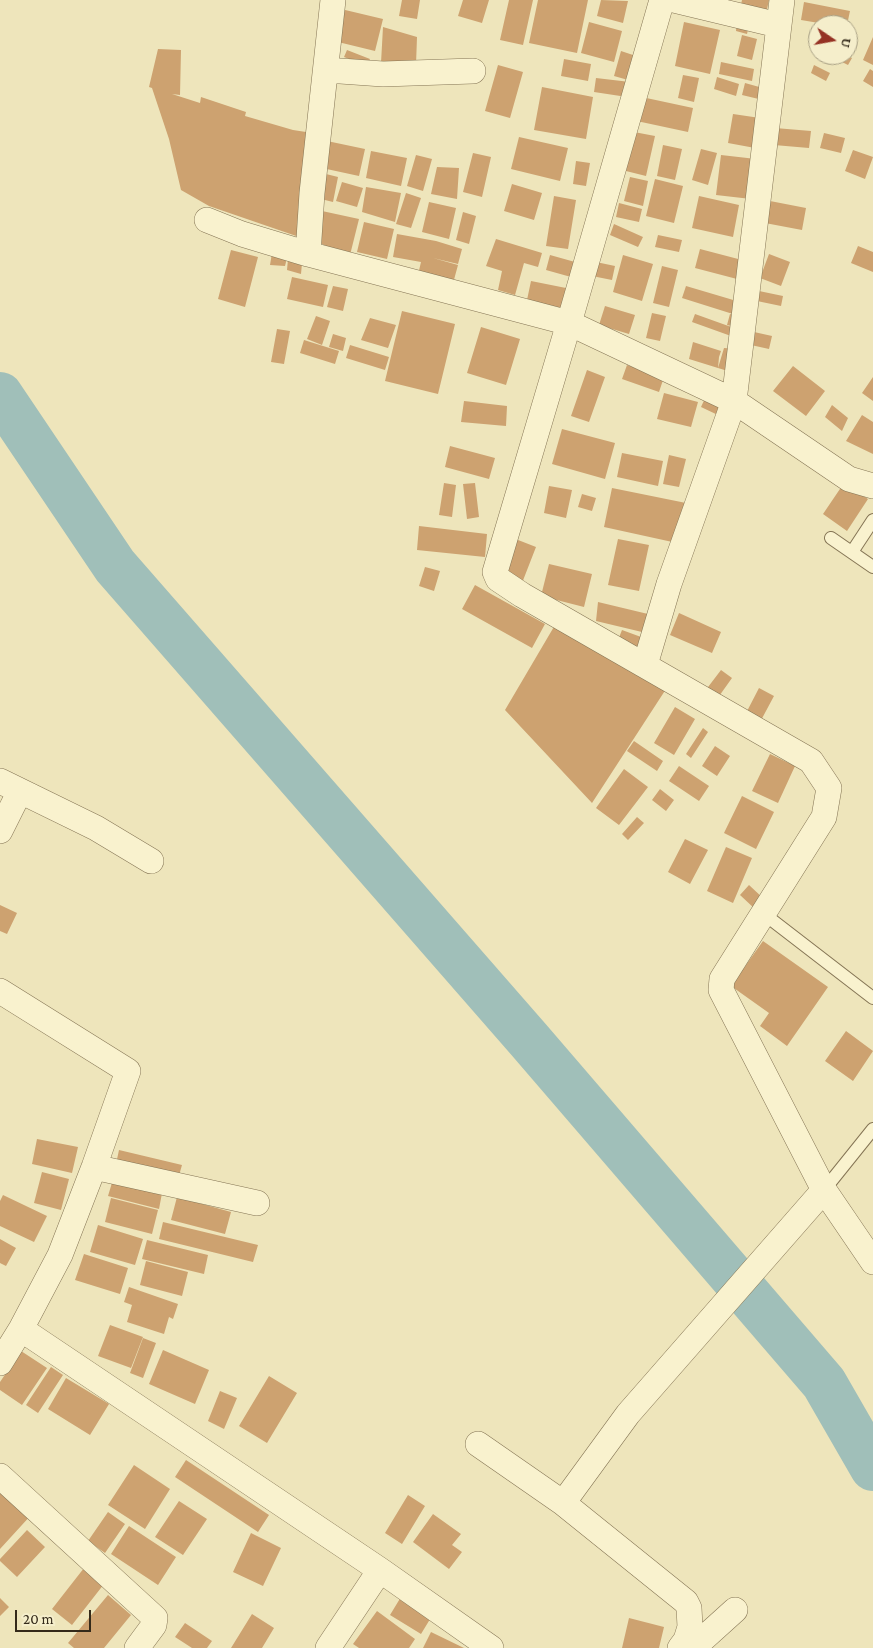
<!DOCTYPE html>
<html>
<head>
<meta charset="utf-8">
<style>
  body { margin:0 }
  #map { position:relative; width:873px; height:1648px; overflow:hidden; background:#eee5bb; font-family:"Crimson Pro",serif }
  canvas { display:block }
  .north { position:absolute; left:808px; top:15px; width:50px; height:50px; box-sizing:border-box; background:#f5eecb; border:1px solid #a8a084; border-radius:50%; rotate:102deg; font-size:14px; font-weight:700; line-height:20px; text-align:center; color:#342a1a }
  .north::after { content:''; display:block; margin:auto; width:18px; height:22px; background:#953224; clip-path:polygon(50% 0,100% 100%,50% 72%,0 100%) }
  .scale { position:absolute; left:15px; top:1610px; width:76px; height:22px; box-sizing:border-box; border:2px solid #342a1a; border-top:0; padding-left:6px; font-size:15px; line-height:18px; white-space:nowrap; color:#342a1a; -webkit-text-stroke:4px #f5eecb; paint-order:stroke }
</style>
</head>
<body>
<div id="map">
<canvas width="873" height="1648"></canvas>
<div class="north">U</div>
<div class="scale">20 m</div>
</div>
<script>
const c = document.querySelector('canvas').getContext('2d');
c.lineJoin = 'round';
const shape = rows => new Path2D(rows.map(r => 'M' + r).join(''));
function trace(path, color, width, dash) { c.strokeStyle = color; c.lineWidth = width; c.lineCap = dash ? 'butt' : 'round'; c.setLineDash(dash || []); c.stroke(path); }
function fill(path, color) { c.fillStyle = color; c.fill(path, 'evenodd'); }
trace(shape([
  [0,395,115,566,529,1040,824,1383,873,1468]
]), '#a0bfb9', 46);
fill(shape([
  [402,0,420,0,417,19,399,16],
  [463,0,489,0,482,23,458,16],
  [509,0,533,0,523,45,500,40],
  [538,0,588,0,577,53,529,43],
  [601,0,628,1,623,23,597,16],
  [742,0,769,0,766,14,740,9],
  [804,2,850,11,847,25,831,25,801,20],
  [341,9,383,19,375,51,334,41],
  [589,22,622,31,614,62,581,53],
  [684,22,720,30,710,74,675,66],
  [737,22,749,25,747,34,736,31],
  [383,27,417,37,416,65,381,63],
  [742,35,757,39,752,60,737,56],
  [873,37,873,65,863,60],
  [158,49,181,50,180,95,172,94,200,103,201,97,246,112,245,116,293,130,306,132,305,239,209,206,181,190,169,139,152,88,149,87],
  [347,50,370,59,367,66,344,57],
  [621,51,642,58,635,82,614,76],
  [831,55,846,55,852,58,848,65,830,56],
  [564,59,591,64,588,81,561,76],
  [721,62,754,69,752,81,719,74],
  [498,65,523,72,510,118,485,111],
  [814,65,830,73,826,81,811,73],
  [870,69,873,71,873,87,863,81],
  [683,75,699,78,694,102,678,98],
  [717,77,739,84,736,96,714,89],
  [596,78,630,82,627,97,594,92],
  [745,83,770,90,767,101,742,95],
  [542,87,593,97,586,139,534,130],
  [637,96,693,108,688,132,632,120],
  [733,114,760,118,755,148,728,143],
  [775,128,811,131,809,148,774,145],
  [634,132,655,136,646,176,626,171],
  [824,133,845,138,841,153,820,148],
  [519,137,568,148,560,181,511,169],
  [327,141,365,149,359,176,322,168],
  [663,145,682,149,675,180,657,176],
  [701,149,717,153,708,185,692,180],
  [853,150,873,157,865,179,845,171],
  [371,151,407,158,401,186,366,178],
  [473,153,491,157,482,197,463,192],
  [416,155,432,159,423,191,407,186],
  [721,155,756,159,751,199,716,195],
  [576,161,590,163,586,186,573,184],
  [437,167,459,168,457,199,431,194],
  [322,173,338,177,333,202,317,198],
  [630,177,648,181,643,206,624,201],
  [655,179,683,186,674,223,646,216],
  [342,182,363,188,357,207,336,201],
  [512,184,542,193,534,220,504,211],
  [366,187,401,193,395,222,362,212],
  [406,193,421,198,411,228,396,224],
  [554,196,576,200,568,249,546,246],
  [699,196,739,205,733,237,692,228],
  [770,201,806,208,802,230,765,223],
  [429,202,456,208,449,239,422,232],
  [619,203,642,209,639,222,616,217],
  [322,211,359,219,349,259,315,240],
  [463,212,476,216,469,244,456,240],
  [364,222,394,229,387,259,357,252],
  [614,224,643,237,638,247,610,235],
  [397,234,436,241,462,249,458,264,433,258,458,265,452,287,417,279,421,262,393,257],
  [658,235,682,240,679,252,655,247],
  [496,239,542,253,538,267,524,263,515,295,498,290,502,271,486,266],
  [858,246,873,252,873,272,851,263],
  [700,249,742,260,737,279,695,268],
  [231,250,258,257,245,307,218,299],
  [272,253,287,258,285,266,270,265],
  [769,254,790,262,781,286,760,278],
  [550,255,575,262,571,277,546,270],
  [623,255,653,264,642,301,613,292],
  [288,259,302,263,301,274,287,270],
  [596,262,615,266,612,280,592,276],
  [662,266,678,270,669,307,653,303],
  [292,277,328,285,323,307,287,299],
  [531,281,571,289,566,309,527,300],
  [333,286,348,289,343,311,327,307],
  [686,286,740,302,736,315,682,298],
  [759,291,783,296,781,306,757,301],
  [605,306,635,315,629,334,599,325],
  [402,311,455,324,438,394,385,381],
  [652,313,666,316,660,341,646,338],
  [695,314,734,328,731,336,692,322],
  [730,314,743,317,740,328,727,325],
  [316,316,330,321,322,345,307,339],
  [370,318,396,325,388,348,361,340],
  [481,327,520,339,506,385,467,373],
  [277,329,290,331,284,364,271,362],
  [754,332,772,336,769,349,751,345],
  [333,334,346,338,343,351,329,347],
  [304,340,339,351,335,364,300,353],
  [693,342,721,351,719,357,718,368,689,359],
  [350,345,389,357,385,370,346,358],
  [724,348,737,349,731,372,718,368],
  [627,365,664,377,659,392,622,379],
  [793,366,825,391,806,416,773,391],
  [587,370,605,377,589,422,571,416],
  [873,377,873,401,862,393],
  [664,393,698,402,691,427,657,419],
  [707,394,726,404,720,416,701,407],
  [464,401,507,406,506,426,461,422],
  [832,405,848,418,842,431,825,417],
  [862,415,873,422,873,454,846,441],
  [562,429,615,443,605,479,552,464],
  [450,446,495,458,489,479,445,467],
  [622,453,663,461,658,486,617,477],
  [669,455,686,459,679,487,663,484],
  [444,483,456,485,452,517,439,515],
  [475,483,479,517,467,519,463,484],
  [844,483,868,499,847,531,823,514],
  [549,486,572,490,566,518,544,513],
  [612,488,686,503,677,543,604,527],
  [582,494,596,498,592,511,578,507],
  [419,526,487,534,485,557,417,550],
  [513,538,536,547,522,583,499,574],
  [618,539,649,545,639,591,608,585],
  [549,564,592,574,584,607,541,596],
  [425,567,440,571,434,591,419,586],
  [475,585,545,624,532,648,462,609],
  [598,602,648,614,642,632,596,621],
  [679,613,721,632,712,653,670,635],
  [555,625,668,686,592,803,505,710],
  [622,630,652,641,646,656,616,645],
  [721,670,732,678,717,699,705,691],
  [759,688,774,696,759,724,744,717],
  [675,707,695,719,674,755,654,743],
  [703,728,708,732,691,758,686,754],
  [634,741,663,761,657,771,627,751],
  [715,746,730,756,717,776,702,766],
  [770,754,795,766,778,803,752,791],
  [679,766,709,786,699,801,669,781],
  [624,769,648,787,619,825,596,808],
  [660,789,674,800,666,811,652,800],
  [742,796,774,812,756,849,724,833],
  [637,817,644,823,628,840,622,834],
  [685,839,708,850,690,884,668,872],
  [726,847,752,858,733,903,707,891],
  [749,885,764,899,755,909,740,895],
  [0,905,17,913,7,934,0,931],
  [763,941,828,987,787,1046,760,1026,769,1013,731,986],
  [846,1031,873,1051,853,1081,825,1061],
  [37,1139,78,1147,72,1173,32,1164],
  [119,1150,182,1165,178,1179,116,1164],
  [42,1172,69,1179,61,1210,34,1203],
  [114,1176,163,1188,159,1209,108,1196],
  [3,1195,47,1216,34,1242,0,1226,0,1201],
  [177,1197,231,1212,225,1234,171,1220],
  [111,1198,158,1210,152,1234,105,1222],
  [163,1222,258,1245,253,1262,159,1239],
  [98,1225,143,1239,135,1265,90,1252],
  [0,1239,16,1248,6,1266,0,1263],
  [147,1240,208,1255,204,1274,142,1259],
  [84,1254,128,1268,120,1294,75,1280],
  [146,1261,188,1272,182,1296,140,1285],
  [129,1287,178,1304,173,1319,169,1317,164,1334,127,1322,132,1305,124,1302],
  [110,1325,143,1337,131,1368,98,1356],
  [143,1338,156,1343,143,1378,130,1373],
  [163,1350,209,1370,195,1404,149,1384],
  [21,1351,47,1368,22,1405,0,1390,0,1382],
  [51,1367,63,1375,38,1413,26,1405],
  [269,1376,297,1393,267,1443,239,1426],
  [66,1378,109,1404,90,1435,48,1409],
  [220,1391,237,1398,224,1429,208,1421],
  [186,1460,269,1515,258,1532,175,1477],
  [134,1465,170,1489,145,1529,108,1505],
  [0,1491,32,1514,0,1549],
  [408,1495,425,1506,402,1544,385,1533],
  [179,1501,207,1519,183,1555,155,1537],
  [108,1512,125,1524,105,1553,88,1541],
  [433,1514,461,1534,452,1545,462,1552,449,1569,413,1542],
  [129,1526,176,1557,158,1585,111,1554],
  [27,1530,45,1547,17,1577,0,1561,0,1559],
  [251,1533,281,1548,263,1586,233,1572],
  [84,1568,104,1584,72,1625,52,1609],
  [404,1592,435,1611,421,1634,390,1615],
  [108,1595,131,1615,104,1648,74,1648,68,1643],
  [0,1598,9,1607,0,1616],
  [377,1611,415,1639,409,1648,359,1648,353,1644],
  [252,1614,274,1628,262,1648,231,1648],
  [629,1618,664,1627,659,1648,622,1648],
  [185,1623,212,1641,207,1648,192,1648,175,1637],
  [431,1632,464,1648,423,1648]
]), '#cda270');
const service = shape([
  [831,538,873,567],
  [852,552,873,520],
  [764,914,873,998],
  [824,1190,873,1129]
]);
const minor = shape([
  [662,0,569,323,495,572,498,579,522,595,811,761,829,788,824,817,722,979,721,990,824,1190,873,1262],
  [674,0,778,25],
  [782,0,734,401,849,479,873,486],
  [326,70,383,74,473,71],
  [207,220,242,234,308,254,569,323,734,401,669,584,645,665],
  [308,254,312,193,333,0],
  [0,781,96,828,151,861],
  [0,831,20,791],
  [0,991,128,1071,94,1167,60,1255,21,1329,380,1570,491,1648],
  [94,1167,257,1203],
  [0,1363,21,1329],
  [478,1444,563,1503],
  [0,1476,155,1618,154,1625,137,1648],
  [328,1648,380,1570],
  [680,1648,686,1640,690,1627,689,1608,686,1602,563,1503,628,1414,824,1190],
  [693,1648,735,1610]
]);
trace(service, '#857555', 14);
trace(minor, '#857555', 26);
trace(service, '#f9f2ce', 12);
trace(minor, '#f9f2ce', 25);
</script>
</body>
</html>
